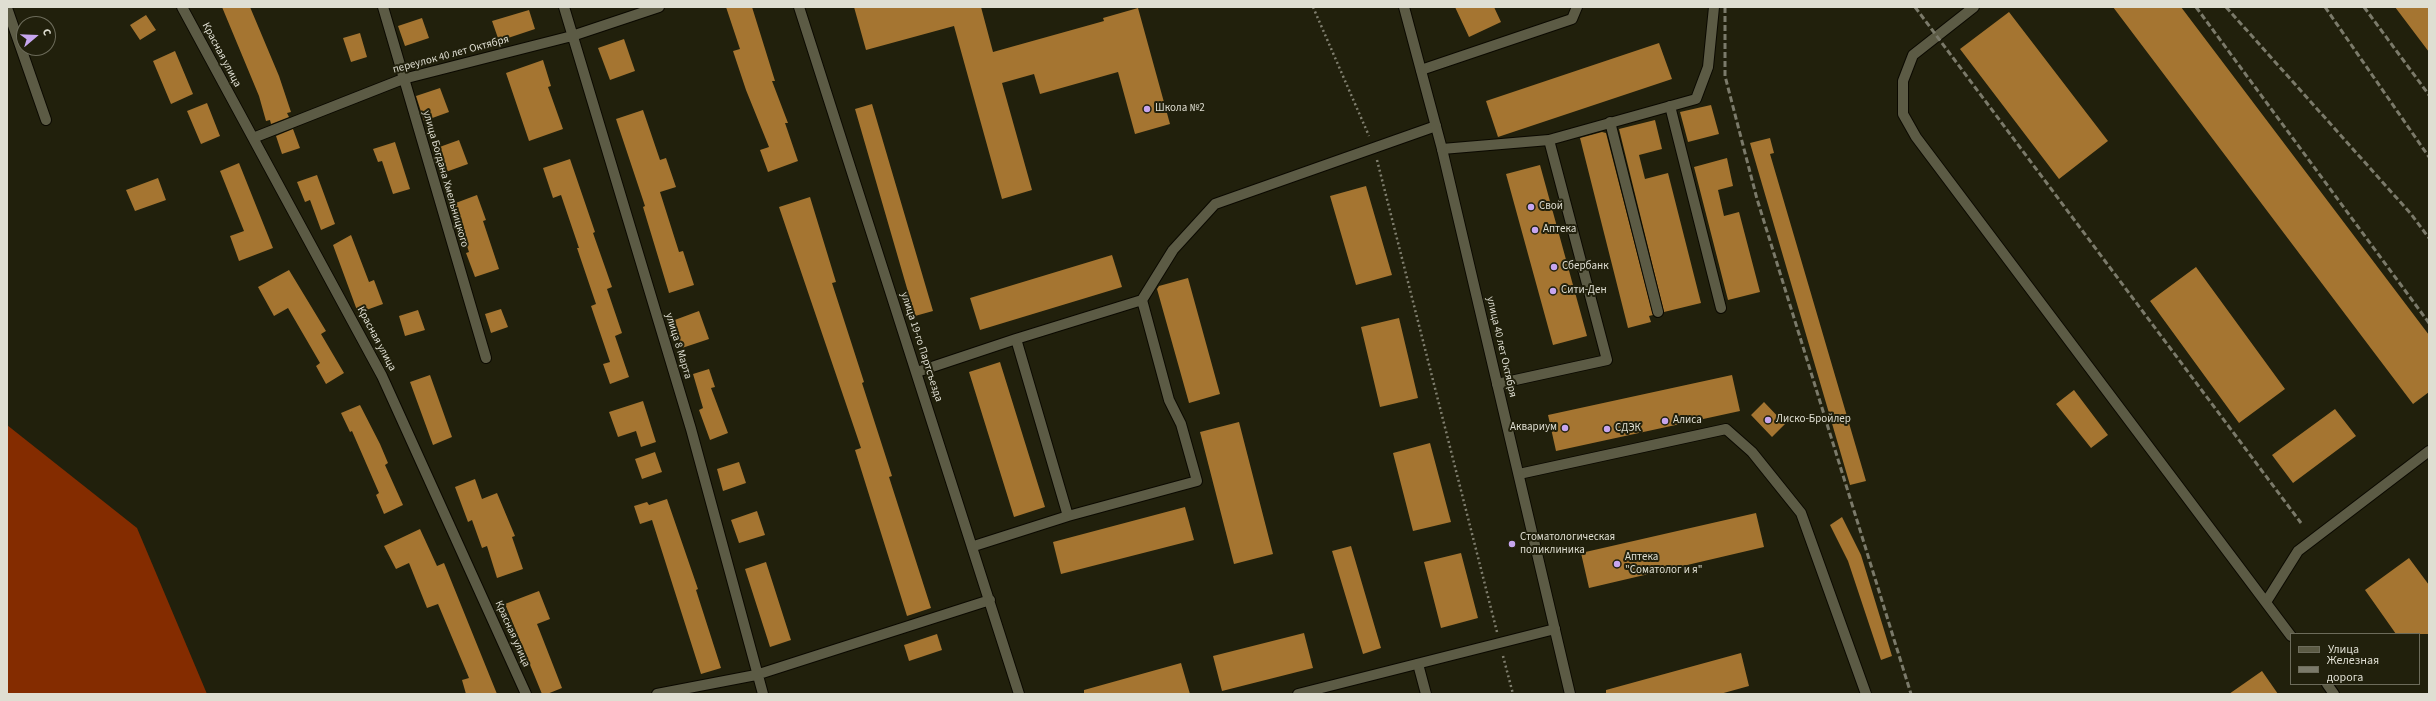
<!DOCTYPE html>
<html>
<head>
<meta charset="utf-8">
<style>
  body { margin:0 }
  #map { position:relative; width:2436px; height:701px; overflow:hidden; background:#21200c; font-family:"Source Sans 3",sans-serif }
  canvas { display:block }
  .frame { position:absolute; inset:0; border:8px solid #dfded2; pointer-events:none }
  .legend { position:absolute; left:2290px; top:633px; width:130px; height:52px; box-sizing:border-box; background:#21200c; border:1px solid #6d6c5b; margin:0; padding:5px 7px; list-style:none; font-size:12px; color:#dfded2 }
  .legend li { display:flex; align-items:center; gap:8px; height:20px }
  .legend b { width:20px; border:1px solid #6d6c5b }
  .north { position:absolute; left:16px; top:16px; width:40px; height:40px; box-sizing:border-box; background:#21200c; border:1px solid #6d6c5b; border-radius:50%; rotate:71deg; font-size:11px; font-weight:700; line-height:16px; text-align:center; color:#dfded2 }
  .north::after { content:''; display:block; margin:auto; width:14px; height:18px; background:#c7a6ef; clip-path:polygon(50% 0,100% 100%,50% 72%,0 100%) }
</style>
</head>
<body>
<div id="map">
<canvas width="2436" height="701"></canvas>
<div class="frame"></div>
<ul class="legend">
<li><b style="height:5px;background:#5c5b45"></b>Улица</li>
<li><b style="height:5px;background:#7b7a6a"></b>Железная дорога</li>
</ul>
<div class="north">С</div>
</div>
<script>
const c = document.querySelector('canvas').getContext('2d');
c.lineJoin = 'round';
function fill(path, color) { c.fillStyle = color; c.fill(path, 'evenodd'); }
const shape = rows => new Path2D(rows.map(r => 'M' + r).join(''));
function trace(path, color, width, dash) { c.strokeStyle = color; c.lineWidth = width; c.lineCap = dash ? 'butt' : 'round'; c.setLineDash(dash || []); c.stroke(path); }
function drawText(font, color, halo, rows, align = 'center') {
  c.font = font + ' "Source Sans 3",sans-serif'; c.lineWidth = 4; c.setLineDash([]); c.textBaseline = 'middle'; c.strokeStyle = halo; c.fillStyle = color; for (const [text, x, y, turn = 0] of rows) {
    c.save(); c.translate(x, y); c.rotate((+turn || 0) * Math.PI / 180); c.textAlign = isNaN(turn) ? turn : align; if (halo) c.strokeText(text, 0, 0); c.fillText(text, 0, 0); c.restore();
  }
}
fill(shape([
  [7,425,137,528,207,694,7,694]
]), '#842c00');
fill(shape([
  [222,7,250,7,279,76,291,112,287,113,289,117,271,124,270,120,266,121,259,96],
  [726,7,752,7,775,81,772,81,788,123,785,123,798,161,768,172,760,150,769,147,746,90,733,51,740,49],
  [854,7,981,7,993,52,1104,21,1103,18,1138,8,1170,124,1135,134,1118,72,1040,94,1034,74,1002,83,1032,190,1002,199,954,26,866,50],
  [1455,7,1494,7,1501,22,1469,37],
  [2113,7,2181,7,2429,335,2429,392,2413,404],
  [2395,7,2429,7,2429,52],
  [529,10,535,29,499,41,492,21],
  [2009,12,2108,141,2059,179,1960,49],
  [146,15,156,30,140,40,130,25],
  [422,18,429,38,405,46,398,26],
  [360,33,367,57,351,62,343,38],
  [624,39,635,71,610,80,598,48],
  [1659,43,1672,79,1498,137,1486,101],
  [175,51,193,94,171,104,153,61],
  [543,60,551,86,548,87,563,129,529,141,506,73],
  [440,88,449,112,424,121,416,96],
  [207,103,220,136,201,144,187,111],
  [872,104,933,311,915,316,855,109],
  [1711,105,1719,134,1688,142,1680,112],
  [643,110,660,160,666,158,676,187,660,192,679,252,683,251,694,285,669,293,643,207,645,206,616,119],
  [1655,120,1662,149,1639,155,1645,179,1668,173,1701,303,1664,312,1619,129],
  [293,129,300,148,282,154,276,136],
  [1602,132,1606,133,1653,315,1649,316,1651,322,1628,328,1580,138],
  [1770,138,1774,153,1770,154,1866,481,1850,485,1750,143],
  [459,140,468,164,443,173,434,149],
  [395,142,410,189,393,194,382,161,378,162,373,149],
  [1727,158,1733,186,1718,190,1724,216,1739,212,1760,292,1728,300,1694,167],
  [570,159,595,232,593,233,612,287,607,289,622,333,615,336,629,377,610,384,603,364,610,362,591,306,596,304,577,248,579,248,561,195,553,198,543,168],
  [239,163,273,248,239,261,230,236,244,231,220,171],
  [1540,165,1587,336,1553,345,1506,174],
  [317,175,335,224,321,230,310,200,305,202,297,182],
  [158,178,166,200,135,211,126,190],
  [1366,186,1392,275,1356,285,1330,196],
  [477,195,486,220,483,221,499,269,475,277,466,253,469,252,453,204],
  [810,197,836,282,832,283,864,382,862,383,892,476,889,477,931,608,907,616,855,450,861,448,779,207],
  [351,235,369,282,374,280,383,304,358,313,333,245],
  [1112,255,1122,287,980,330,970,298],
  [2196,267,2285,389,2239,423,2150,301],
  [289,270,326,331,321,334,344,373,326,384,316,366,320,363,288,308,274,316,258,287],
  [1188,278,1220,394,1189,403,1157,289,1159,286],
  [501,309,508,327,491,333,485,314],
  [418,310,425,330,405,336,399,316],
  [699,311,709,339,682,348,672,321],
  [1399,318,1418,398,1380,407,1361,327],
  [1000,362,1045,507,1014,517,969,372],
  [709,369,715,387,711,388,728,433,710,440,699,410,703,408,693,374],
  [430,375,452,437,433,445,410,382],
  [1732,375,1740,411,1556,451,1548,415],
  [2074,390,2108,435,2091,448,2056,404],
  [643,401,656,442,641,447,636,431,618,437,609,412],
  [1764,402,1785,424,1772,437,1751,415],
  [360,405,380,444,388,463,385,465,403,505,384,514,376,495,379,493,352,431,350,432,341,413],
  [2335,409,2356,436,2293,483,2272,455],
  [1239,422,1273,554,1234,564,1200,432],
  [1430,443,1451,522,1413,531,1393,453],
  [655,452,662,472,642,479,635,459],
  [739,462,746,483,723,491,717,469],
  [475,479,482,499,497,493,515,536,512,537,523,569,497,578,487,546,482,548,472,520,468,522,455,487],
  [667,499,698,589,696,590,721,668,701,674,652,520,640,524,634,506,647,502,649,505],
  [1185,507,1194,540,1061,574,1053,542],
  [757,511,765,535,739,543,731,520],
  [1756,513,1764,547,1589,588,1581,553],
  [1842,517,1861,555,1892,656,1881,660,1848,561,1830,525],
  [420,529,437,566,444,563,497,694,466,694,462,680,469,678,438,604,427,608,409,563,396,569,384,546],
  [1351,546,1381,648,1363,654,1332,551],
  [1461,553,1478,618,1441,628,1424,562],
  [2409,558,2429,585,2429,634,2396,634,2365,590],
  [766,562,791,640,770,647,745,569],
  [539,591,550,619,537,624,562,688,547,694,542,694,505,604],
  [1304,633,1313,668,1222,691,1213,656],
  [937,634,942,650,909,661,904,645],
  [1741,653,1749,686,1720,694,1606,694,1606,690],
  [1181,663,1190,694,1084,694,1084,690],
  [2262,671,2278,694,2229,694]
]), '#a57531');
const service = shape([
  [1974,7,1913,55,1903,81,1903,114,1916,137,2291,636],
  [1421,70,1572,19,1577,7],
  [1670,106,1721,308],
  [1610,122,1658,312],
  [1497,384,1607,360,1549,140],
  [1519,474,1726,429,1752,452,1801,513,1866,694],
  [2266,602,2298,551,2429,451],
  [1418,664,1426,694],
  [2327,684,2334,694]
]);
const minor = shape([
  [182,7,382,376,526,694],
  [383,7,486,358],
  [564,7,691,429,763,694],
  [799,7,1019,694],
  [7,8,46,120],
  [253,138,403,79,572,36,659,7],
  [1442,149,1549,140,1696,99,1708,67,1714,7],
  [1142,300,1169,400,1181,424,1197,481,1068,516,1016,339,1142,300,1173,250,1215,204,1436,126],
  [917,372,1016,339],
  [974,546,1068,516],
  [657,694,756,675,990,600],
  [1298,694,1555,629]
]);
const secondary = shape([
  [1404,7,1442,149,1570,694]
]);
trace(service, '#0b0900', 12);
trace(minor, '#0b0900', 12);
trace(secondary, '#0b0900', 12);
trace(shape([
  [1313,7,1369,136],
  [1377,160,1497,632],
  [1503,656,1513,694]
]), '#807f6f', 2.5, [2, 3]);
trace(service, '#5c5b45', 10);
trace(minor, '#5c5b45', 10);
trace(secondary, '#5c5b45', 10);
trace(shape([
  [1725,7,1725,76,1757,199,1911,694],
  [1915,7,2301,523],
  [2196,7,2429,323],
  [2226,7,2411,214,2429,238],
  [2325,7,2429,157],
  [2364,7,2429,95]
]), '#7b7a6a', 3, [6, 3]);
for (const [x, y, r, color] of [
  [1147,109,4,"#c7a6ef"],
  [1531,207,4,"#c7a6ef"],
  [1535,230,4,"#c7a6ef"],
  [1554,267,4,"#c7a6ef"],
  [1553,291,4,"#c7a6ef"],
  [1768,420,4,"#c7a6ef"],
  [1665,421,4,"#c7a6ef"],
  [1565,428,4,"#c7a6ef"],
  [1607,429,4,"#c7a6ef"],
  [1512,544,4,"#c7a6ef"],
  [1617,564,4,"#c7a6ef"]
]) { const dot = new Path2D(); dot.arc(x, y, r, 0, 2 * Math.PI); c.fillStyle = color; c.fill(dot); trace(dot, '#21200c', 1.5); }
drawText('11px', '#dfded2', '#21200c', [
  ["Красная улица",221,55,62],
  ["переулок 40 лет Октября",451,55,-15],
  ["улица Богдана Хмельницкого",445,179,74],
  ["Красная улица",376,339,62],
  ["улица 8 Марта",678,346,73],
  ["улица 19-го Партсъезда",921,347,72],
  ["улица 40 лет Октября",1501,347,77],
  ["Красная улица",512,634,66]
]);
drawText('11px', '#dfded2', '#21200c', [
  ["Школа №2",1155,109],
  ["Свой",1539,207],
  ["Аптека",1543,230],
  ["Сбербанк",1562,267],
  ["Сити-Ден",1561,291],
  ["Лиско-Бройлер",1776,420],
  ["Алиса",1673,421],
  ["Аквариум",1557,428,"right"],
  ["СДЭК",1615,429],
  ["Стоматологическая",1520,538],
  ["поликлиника",1520,551],
  ["Аптека",1625,558],
  ["\"Соматолог и я\"",1625,571]
], 'left');
</script>
</body>
</html>
